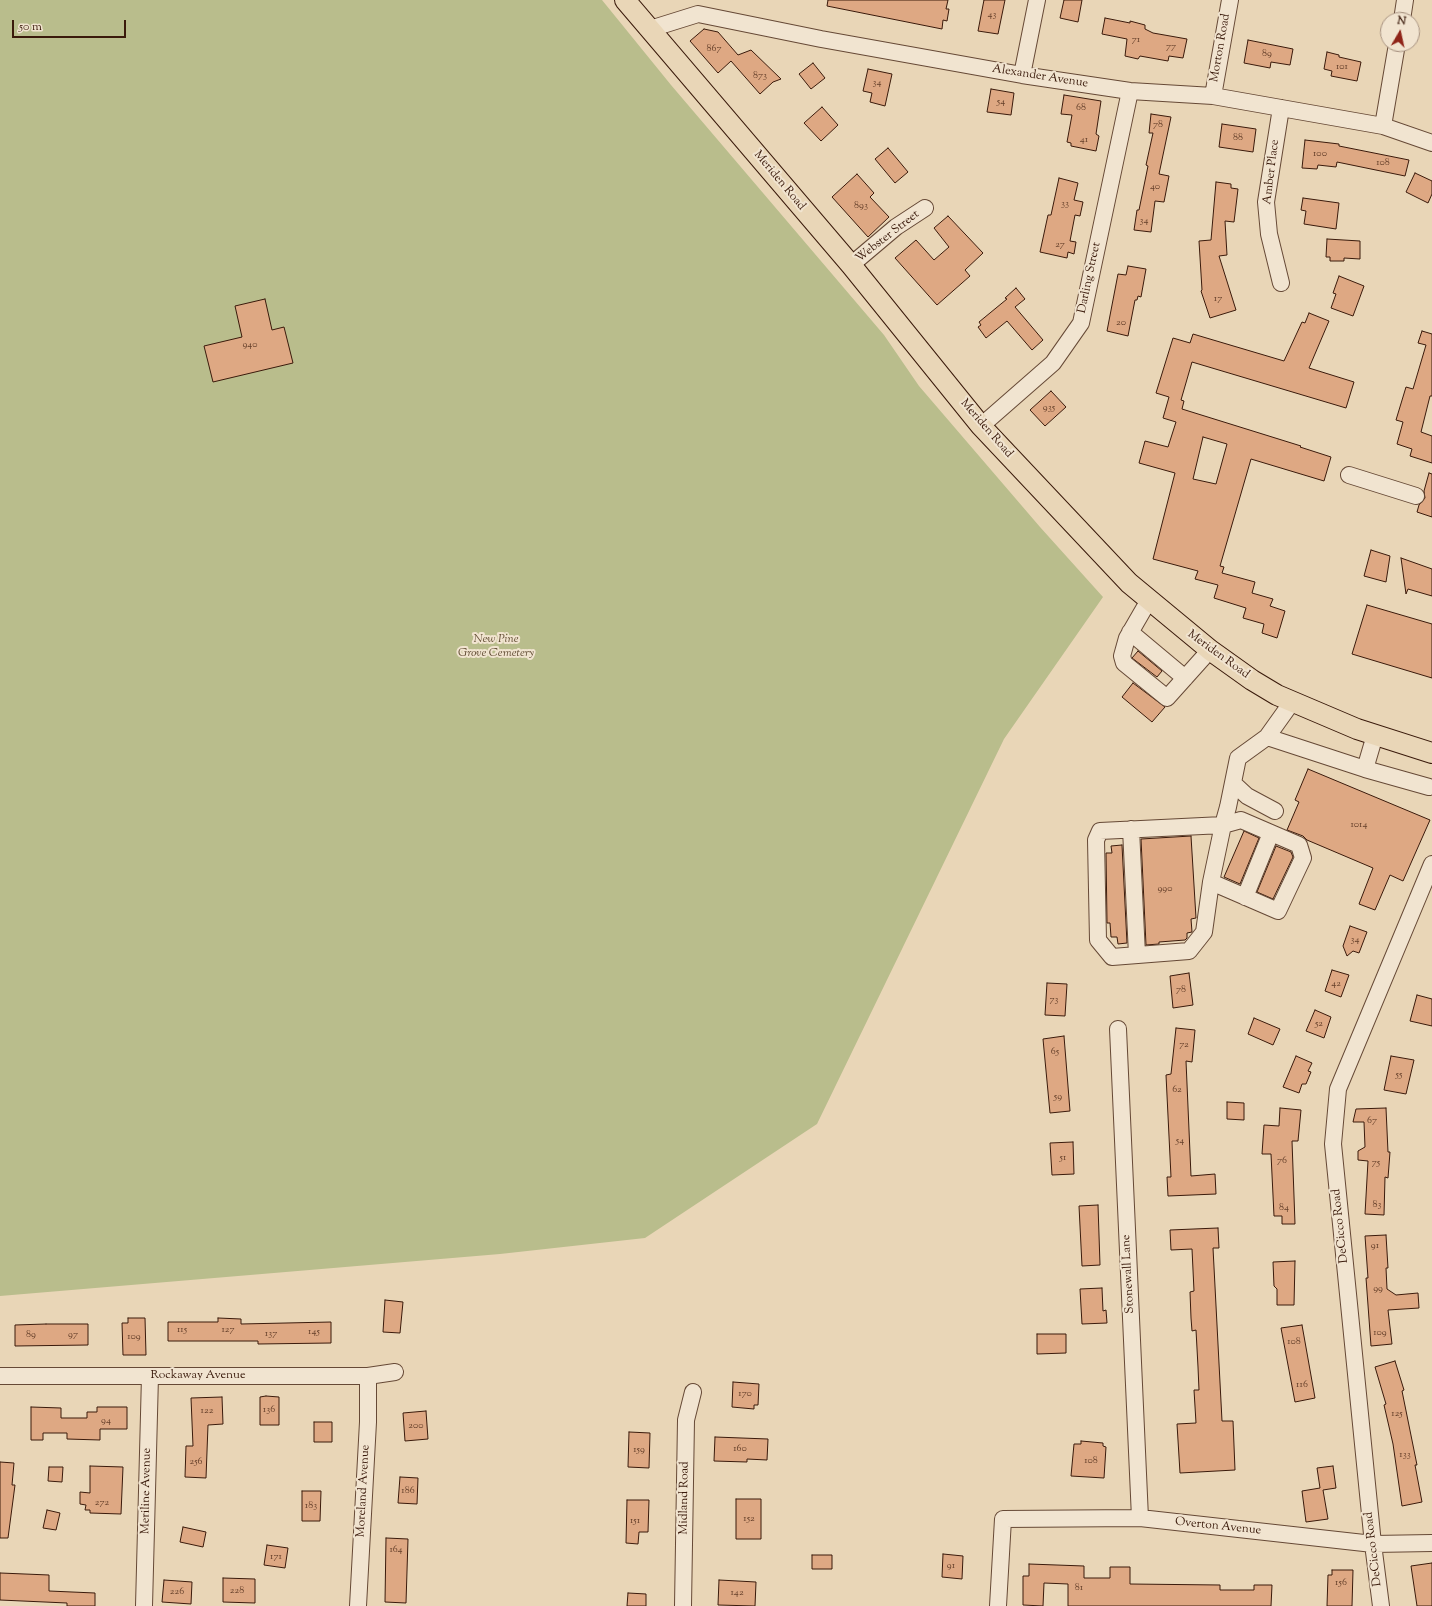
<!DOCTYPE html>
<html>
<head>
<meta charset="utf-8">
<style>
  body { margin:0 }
  #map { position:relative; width:1432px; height:1606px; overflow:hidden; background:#e9d6b7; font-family:"Sorts Mill Goudy",serif }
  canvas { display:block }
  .north { position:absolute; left:1380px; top:12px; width:40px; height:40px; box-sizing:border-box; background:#f1e4d0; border:1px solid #a89381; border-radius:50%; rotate:9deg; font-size:11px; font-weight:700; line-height:16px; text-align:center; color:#3a1a0b }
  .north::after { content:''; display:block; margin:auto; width:14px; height:18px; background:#8f2418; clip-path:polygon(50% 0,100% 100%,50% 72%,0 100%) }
  .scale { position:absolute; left:12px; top:20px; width:114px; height:18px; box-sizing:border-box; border:2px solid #3a1a0b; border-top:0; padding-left:5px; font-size:12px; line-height:14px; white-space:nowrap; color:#3a1a0b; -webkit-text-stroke:3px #f1e4d0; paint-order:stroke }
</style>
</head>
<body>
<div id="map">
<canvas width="1432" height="1606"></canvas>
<div class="north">N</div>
<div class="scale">50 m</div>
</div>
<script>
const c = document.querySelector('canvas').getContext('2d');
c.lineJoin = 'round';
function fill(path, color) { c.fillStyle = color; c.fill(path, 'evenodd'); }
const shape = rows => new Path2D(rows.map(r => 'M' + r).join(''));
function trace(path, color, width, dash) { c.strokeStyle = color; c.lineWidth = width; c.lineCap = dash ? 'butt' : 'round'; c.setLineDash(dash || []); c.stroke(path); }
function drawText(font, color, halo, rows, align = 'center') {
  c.font = font + ' "Sorts Mill Goudy",serif'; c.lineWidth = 4; c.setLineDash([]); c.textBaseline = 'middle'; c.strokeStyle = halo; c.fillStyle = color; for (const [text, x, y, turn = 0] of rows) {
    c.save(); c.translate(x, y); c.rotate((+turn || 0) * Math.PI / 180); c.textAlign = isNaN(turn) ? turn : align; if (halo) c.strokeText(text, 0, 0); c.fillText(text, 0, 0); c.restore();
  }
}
fill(shape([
  [0,0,602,0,671,85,884,335,919,386,1040,527,1103,597,1004,739,817,1124,645,1238,500,1254,0,1296]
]), '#b9bd8c');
const building = shape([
  [828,0,948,0,946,9,949,9,947,21,943,20,942,29,827,6,828,0],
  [984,0,1005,0,998,34,978,31,984,0],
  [1064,0,1082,0,1078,22,1060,18,1064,0],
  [1105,18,1130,23,1130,21,1145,25,1145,29,1153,33,1187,39,1183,58,1169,56,1168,61,1140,56,1138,59,1125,56,1127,39,1102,34,1105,18],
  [704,29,718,32,738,55,751,50,781,79,773,82,760,94,731,61,718,73,690,41,704,29],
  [1248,40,1293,49,1290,65,1271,62,1270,68,1244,63,1248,40],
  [1327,52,1339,55,1339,57,1361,62,1357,81,1331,76,1332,71,1324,69,1327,52],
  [813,63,825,78,811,89,799,74,813,63],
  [868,69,892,74,885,106,870,102,872,93,863,91,868,69],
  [991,89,1014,93,1011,115,987,112,991,89],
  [1064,95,1101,101,1096,134,1099,136,1096,151,1071,146,1071,143,1067,142,1072,115,1061,114,1064,95],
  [822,107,838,125,821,141,804,123,822,107],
  [1151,114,1171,117,1159,174,1169,176,1164,202,1155,201,1151,232,1134,230,1137,210,1139,210,1148,166,1146,165,1153,133,1149,133,1151,114],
  [1222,124,1256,129,1253,152,1219,147,1222,124],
  [1305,140,1339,144,1339,146,1409,160,1405,176,1337,162,1336,167,1318,165,1317,169,1302,168,1305,140],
  [888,148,908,172,895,183,875,159,888,148],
  [1415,173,1432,181,1432,194,1428,203,1406,192,1415,173],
  [857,174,874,193,870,197,889,217,868,237,832,197,857,174],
  [1059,178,1078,183,1074,200,1083,202,1080,216,1075,215,1070,241,1076,242,1074,254,1068,252,1067,258,1040,252,1048,215,1051,215,1059,178],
  [1216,182,1231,184,1231,188,1238,189,1234,222,1225,221,1227,255,1219,256,1236,310,1210,318,1201,291,1202,290,1199,241,1211,240,1216,182],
  [1303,198,1339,203,1336,229,1304,224,1306,211,1301,210,1303,198],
  [948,216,983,253,965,270,970,276,937,305,895,258,916,240,934,260,949,247,934,228,948,216],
  [1327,239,1360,241,1360,259,1344,258,1344,261,1330,261,1330,257,1326,257,1327,239],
  [1128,266,1146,269,1141,297,1138,296,1137,300,1135,300,1128,336,1107,331,1118,274,1126,275,1128,266],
  [1339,276,1364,286,1353,316,1331,308,1336,294,1333,293,1339,276],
  [1016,288,1025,299,1015,307,1043,340,1032,350,1007,321,986,338,978,327,981,325,979,322,1007,299,1005,298,1016,288],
  [265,299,272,330,284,327,293,363,213,382,204,346,242,337,235,306,265,299],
  [1309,313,1329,321,1309,368,1354,382,1346,408,1192,362,1181,400,1184,401,1182,409,1301,446,1300,447,1331,457,1324,481,1251,459,1220,566,1224,567,1222,573,1255,582,1252,593,1273,599,1270,606,1285,611,1277,638,1262,633,1264,624,1243,618,1246,608,1214,598,1218,585,1195,579,1198,571,1153,559,1175,473,1139,463,1145,441,1168,447,1176,422,1163,418,1169,397,1156,393,1173,338,1190,343,1193,334,1284,361,1302,322,1305,323,1309,313],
  [1203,437,1227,444,1216,484,1193,479,1203,437],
  [1422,331,1432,334,1432,396,1430,396,1421,432,1432,436,1432,463,1410,456,1412,449,1397,444,1403,422,1396,420,1406,387,1413,389,1426,345,1418,343,1422,331],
  [1051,391,1066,407,1045,426,1030,410,1051,391],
  [1429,473,1432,474,1432,517,1417,512,1419,505,1425,498,1424,491,1429,473],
  [1371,550,1390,556,1386,582,1364,576,1371,550],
  [1401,558,1432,569,1432,596,1408,589,1406,594,1401,558],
  [1367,605,1432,624,1432,678,1352,654,1367,605],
  [1138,651,1162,671,1157,677,1132,658,1138,651],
  [1133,683,1165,707,1152,722,1122,697,1133,683],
  [1308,769,1430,820,1403,881,1390,875,1375,910,1359,904,1373,868,1307,840,1303,836,1287,830,1299,802,1295,800,1308,769],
  [1244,831,1259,838,1240,884,1224,877,1244,831],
  [1191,836,1196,918,1191,919,1192,932,1187,933,1187,938,1185,940,1159,942,1159,944,1146,945,1141,839,1191,836],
  [1122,845,1127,943,1118,944,1117,937,1111,937,1110,923,1107,923,1106,853,1112,853,1111,846,1122,845],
  [1276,846,1291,852,1293,857,1273,899,1257,892,1276,846],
  [1350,926,1367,932,1359,953,1353,951,1347,956,1343,946,1350,926],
  [1332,970,1349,975,1341,997,1325,991,1332,970],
  [1189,973,1193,1005,1173,1008,1170,976,1189,973],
  [1047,983,1067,984,1065,1016,1045,1015,1047,983],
  [1417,995,1432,999,1432,1026,1410,1021,1417,995],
  [1315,1010,1331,1017,1324,1038,1306,1031,1315,1010],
  [1254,1018,1280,1029,1273,1045,1248,1034,1254,1018],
  [1176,1028,1195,1030,1192,1062,1186,1061,1191,1176,1215,1174,1216,1194,1168,1196,1167,1177,1171,1177,1166,1075,1171,1074,1176,1028],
  [1064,1036,1070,1111,1050,1113,1043,1039,1064,1036],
  [1296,1056,1312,1063,1308,1071,1311,1072,1306,1084,1302,1084,1299,1093,1283,1087,1296,1056],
  [1391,1056,1414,1060,1406,1094,1384,1090,1391,1056],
  [1227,1102,1244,1103,1244,1120,1227,1119,1227,1102],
  [1280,1108,1301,1110,1298,1141,1292,1141,1295,1224,1282,1224,1282,1216,1274,1216,1271,1154,1262,1154,1264,1125,1279,1126,1280,1108],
  [1386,1108,1388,1152,1390,1152,1388,1178,1385,1177,1384,1215,1365,1214,1368,1161,1358,1160,1358,1151,1365,1147,1364,1122,1353,1122,1356,1109,1386,1108],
  [1073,1142,1074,1174,1052,1175,1050,1143,1073,1142],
  [1098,1205,1100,1265,1082,1266,1079,1206,1098,1205],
  [1218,1228,1219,1248,1213,1248,1222,1421,1233,1421,1235,1470,1180,1473,1177,1424,1196,1423,1194,1390,1199,1390,1198,1367,1196,1330,1192,1331,1191,1318,1190,1292,1194,1291,1192,1249,1171,1250,1170,1230,1218,1228],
  [1386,1235,1388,1268,1386,1268,1387,1289,1396,1295,1418,1293,1419,1308,1388,1310,1392,1344,1371,1346,1366,1278,1368,1278,1365,1236,1386,1235],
  [1295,1261,1294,1305,1277,1305,1277,1289,1274,1286,1273,1262,1295,1261],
  [1102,1288,1103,1311,1106,1310,1107,1323,1082,1324,1080,1289,1102,1288],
  [385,1300,403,1302,400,1333,383,1332,385,1300],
  [128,1318,145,1318,146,1355,123,1355,122,1323,128,1323,128,1318],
  [218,1318,241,1319,241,1324,331,1322,331,1343,258,1344,258,1341,168,1341,168,1322,218,1322,218,1318],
  [46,1324,88,1324,88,1345,15,1346,15,1325,46,1324],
  [1302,1325,1315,1398,1295,1402,1281,1328,1302,1325],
  [1037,1334,1066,1334,1066,1353,1037,1354,1037,1334],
  [1395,1361,1404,1390,1402,1391,1417,1465,1415,1465,1422,1502,1402,1506,1393,1444,1384,1405,1386,1404,1375,1367,1395,1361],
  [733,1382,759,1384,758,1405,754,1405,754,1409,732,1407,733,1382],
  [266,1396,279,1397,279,1425,260,1425,260,1397,266,1396],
  [222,1397,223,1424,208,1425,206,1478,185,1477,186,1446,193,1446,191,1398,222,1397],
  [31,1407,61,1408,61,1418,87,1418,87,1412,97,1412,97,1407,127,1407,127,1429,100,1429,100,1440,67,1439,67,1433,43,1433,43,1440,31,1440,31,1407],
  [426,1411,428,1439,405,1441,403,1413,426,1411],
  [314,1422,332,1422,332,1442,314,1442,314,1422],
  [629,1432,650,1433,649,1468,628,1467,629,1432],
  [715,1437,768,1439,767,1460,747,1459,747,1462,714,1461,715,1437],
  [1081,1441,1103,1443,1103,1446,1106,1447,1104,1478,1071,1476,1074,1444,1081,1444,1081,1441],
  [0,1462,14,1463,12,1485,15,1485,8,1538,0,1538,0,1462],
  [90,1466,123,1467,121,1514,90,1513,90,1510,85,1510,86,1505,80,1504,80,1492,90,1493,90,1466],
  [1333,1466,1336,1488,1323,1490,1328,1519,1306,1522,1302,1491,1320,1488,1317,1468,1333,1466],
  [49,1467,63,1467,62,1482,48,1481,49,1467],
  [400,1477,418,1478,417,1504,398,1503,400,1477],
  [302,1491,321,1491,320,1521,302,1521,302,1491],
  [736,1499,761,1499,761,1539,736,1539,736,1499],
  [627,1500,649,1500,648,1532,639,1532,638,1544,626,1543,627,1500],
  [47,1510,60,1513,56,1530,43,1528,47,1510],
  [183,1527,206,1532,203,1547,180,1542,183,1527],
  [386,1538,408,1539,406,1603,385,1602,386,1538],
  [267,1545,288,1548,285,1568,264,1565,267,1545],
  [943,1554,963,1556,962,1579,942,1577,943,1554],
  [812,1555,832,1555,832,1569,812,1569,812,1555],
  [1432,1563,1432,1606,1417,1606,1411,1566,1432,1563],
  [1029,1564,1084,1566,1084,1578,1110,1578,1110,1567,1130,1567,1130,1584,1220,1585,1220,1590,1254,1590,1254,1585,1272,1585,1271,1606,1068,1606,1068,1584,1044,1583,1043,1606,1023,1605,1023,1576,1029,1576,1029,1564],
  [1332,1570,1353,1570,1352,1606,1327,1606,1328,1575,1332,1575,1332,1570],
  [0,1573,49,1575,49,1591,95,1593,95,1606,67,1606,67,1603,0,1600,0,1573],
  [223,1578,255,1579,255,1603,223,1602,223,1578],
  [164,1580,192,1582,191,1604,162,1602,164,1580],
  [719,1580,756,1582,755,1606,718,1605,719,1580],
  [628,1593,646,1594,646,1606,627,1606,628,1593]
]);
fill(building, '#dea883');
trace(building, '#3a1a0b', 1);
const minor = shape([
  [1402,20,1405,0],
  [650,29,698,14,821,39,1022,75,1130,91,1213,96,1383,126,1432,143],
  [1022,75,1037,0],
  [1213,96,1230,0],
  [1383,126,1397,44],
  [851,265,896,227,925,208],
  [1281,283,1269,234,1266,202,1281,108],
  [981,426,1053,363,1081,323,1130,91],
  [1349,475,1416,496],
  [1149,600,1127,638,1122,656,1124,663,1167,698,1210,650],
  [1130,632,1185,678],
  [1292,702,1267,737,1365,769,1375,735],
  [1365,769,1429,787],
  [1233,783,1247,796,1275,811],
  [1131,829,1137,955],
  [1211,882,1278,911,1303,858,1299,845,1241,820,1223,825,1100,831,1096,840,1098,940,1112,957,1189,951,1204,932,1211,882,1223,825,1228,807,1238,758,1267,737],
  [1245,897,1271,833],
  [1118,1029,1140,1518],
  [0,1376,368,1376,395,1372],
  [144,1606,150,1376],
  [358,1606,368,1422,368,1376],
  [683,1606,686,1420,693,1392],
  [998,1606,1003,1519,1140,1518,1373,1544,1432,1543],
  [1381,1606,1373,1544,1333,1144,1338,1089,1432,864]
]);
const major = shape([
  [625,0,851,265,981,426,1129,583,1210,650,1252,680,1277,695,1357,729,1432,753]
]);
trace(minor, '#664936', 18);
trace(major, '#3a1a0b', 22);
trace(minor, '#f1e4d0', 16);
trace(major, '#e9d6b7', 20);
drawText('10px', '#633e29', null, [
  ["43",992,15],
  ["71",1136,40],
  ["77",1171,47],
  ["867",714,49],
  ["89",1267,54],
  ["101",1342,67],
  ["873",760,76],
  ["34",877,83],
  ["54",1001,102],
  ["68",1081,108],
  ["78",1158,125],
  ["88",1238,138],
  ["41",1084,140],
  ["100",1320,154],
  ["108",1383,163],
  ["40",1155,187],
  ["33",1065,204],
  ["893",861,206],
  ["34",1144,221],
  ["27",1060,245],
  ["17",1218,299],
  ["20",1121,323],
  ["940",250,345],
  ["935",1049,408],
  ["1014",1359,825],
  ["990",1165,889],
  ["34",1355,940],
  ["42",1336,984],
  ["78",1181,990],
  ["73",1054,1000],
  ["52",1319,1024],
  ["72",1184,1045],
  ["65",1055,1052],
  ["55",1399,1075],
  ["62",1177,1090],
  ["59",1058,1097],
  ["67",1372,1121],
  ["54",1180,1141],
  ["51",1063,1158],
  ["76",1282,1161],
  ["75",1376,1163],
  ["83",1377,1205],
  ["84",1284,1208],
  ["91",1375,1246],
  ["99",1378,1289],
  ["115",182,1330],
  ["127",228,1330],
  ["145",314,1332],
  ["109",1380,1333],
  ["137",271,1334],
  ["89",31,1335],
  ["97",73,1335],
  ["109",134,1337],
  ["108",1294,1342],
  ["116",1302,1385],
  ["170",745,1394],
  ["136",269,1410],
  ["122",207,1411],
  ["125",1397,1414],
  ["94",106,1421],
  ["200",416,1426],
  ["160",740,1449],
  ["159",639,1450],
  ["133",1405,1455],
  ["108",1091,1461],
  ["256",196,1462],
  ["186",408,1491],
  ["272",102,1503],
  ["183",311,1506],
  ["152",749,1519],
  ["151",635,1521],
  ["164",396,1550],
  ["171",276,1557],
  ["91",951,1566],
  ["156",1341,1583],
  ["81",1079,1588],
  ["228",237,1591],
  ["226",177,1592],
  ["142",737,1593]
]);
drawText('12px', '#3a1a0b', '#f1e4d0', [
  ["Morton Road",1221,48,-80],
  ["Alexander Avenue",1040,77,9],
  ["Amber Place",1272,172,-83],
  ["Meriden Road",779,181,50],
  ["Webster Street",888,237,-38],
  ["Darling Street",1090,278,-78],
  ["Meriden Road",986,429,49],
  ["Meriden Road",1218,655,36],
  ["DeCicco Road",1341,1226,-96],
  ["Stonewall Lane",1129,1274,-93],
  ["Rockaway Avenue",198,1376],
  ["Meriline Avenue",147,1491,-89],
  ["Moreland Avenue",364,1491,-87],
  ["Midland Road",685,1498,-89],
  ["Overton Avenue",1218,1527,6],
  ["DeCicco Road",1374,1549,-97]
]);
drawText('italic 12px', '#604b32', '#f1e4d0', [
  ["New Pine",496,640],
  ["Grove Cemetery",496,654]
]);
</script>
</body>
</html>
